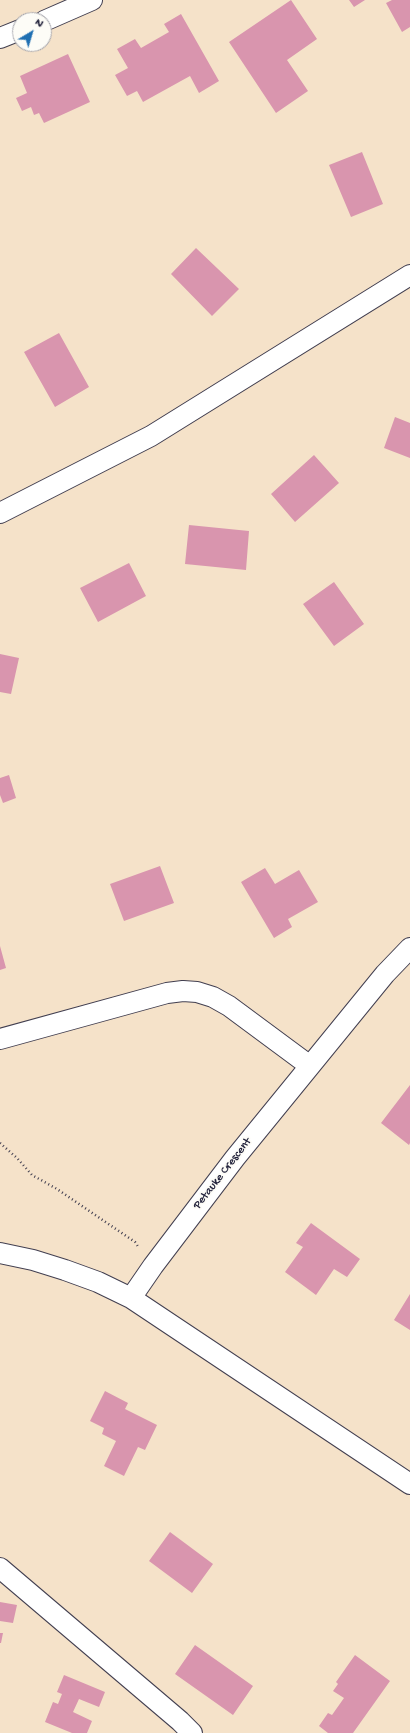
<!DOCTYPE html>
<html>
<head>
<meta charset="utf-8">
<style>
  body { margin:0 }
  #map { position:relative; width:410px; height:1733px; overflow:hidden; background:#f5e2c9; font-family:"Gochi Hand",sans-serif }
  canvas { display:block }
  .north { position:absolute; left:12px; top:12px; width:40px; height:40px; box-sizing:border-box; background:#fdfcf7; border:1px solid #a5a5ac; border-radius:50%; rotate:38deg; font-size:11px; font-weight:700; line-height:16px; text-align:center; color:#22223b }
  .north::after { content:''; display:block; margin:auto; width:14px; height:18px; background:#1f6fb2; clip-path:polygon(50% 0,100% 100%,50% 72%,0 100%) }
</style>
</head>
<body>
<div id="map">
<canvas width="410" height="1733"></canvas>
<div class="north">N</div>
</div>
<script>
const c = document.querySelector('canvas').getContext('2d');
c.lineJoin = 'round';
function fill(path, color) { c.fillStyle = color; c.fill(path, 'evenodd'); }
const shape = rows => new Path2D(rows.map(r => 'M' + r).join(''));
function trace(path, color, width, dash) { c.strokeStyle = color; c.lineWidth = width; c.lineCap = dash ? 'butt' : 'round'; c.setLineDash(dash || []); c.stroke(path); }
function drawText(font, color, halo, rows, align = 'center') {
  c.font = font + ' "Gochi Hand",sans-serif'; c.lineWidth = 3.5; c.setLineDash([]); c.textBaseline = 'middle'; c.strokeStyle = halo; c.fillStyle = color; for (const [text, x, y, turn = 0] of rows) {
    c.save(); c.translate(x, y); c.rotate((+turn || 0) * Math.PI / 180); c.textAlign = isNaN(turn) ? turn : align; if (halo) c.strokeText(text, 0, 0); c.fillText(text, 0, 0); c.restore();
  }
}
fill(shape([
  [291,0,317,39,287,60,308,91,276,113,229,42],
  [349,0,365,0,354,7],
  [392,0,410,0,410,27,402,32,386,3],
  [181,14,219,81,199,93,190,76,143,102,137,91,127,96,115,75,128,68,117,49,135,39,141,48,169,32,164,24],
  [68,54,90,102,44,123,39,113,34,115,31,107,22,111,16,98,27,93,20,76],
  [362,152,383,204,351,217,329,165],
  [196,248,239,289,212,316,171,274],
  [59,333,89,387,55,407,24,352],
  [395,417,410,423,410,458,384,448],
  [314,455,339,483,295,522,271,494],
  [189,525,249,531,246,570,185,564],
  [129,563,146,596,98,622,80,588],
  [334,582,364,624,334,646,303,604],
  [0,654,19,658,11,694,0,692],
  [9,775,16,798,3,803,0,795,0,778],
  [160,866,174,903,124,921,110,884],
  [265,868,275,884,299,870,318,902,288,919,292,927,274,938,241,882],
  [0,946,6,968,0,970],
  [410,1085,410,1143,409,1145,381,1123],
  [311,1223,360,1259,347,1277,334,1269,316,1295,285,1272,303,1247,296,1243],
  [410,1294,410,1330,394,1320],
  [105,1391,128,1403,125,1409,157,1425,145,1450,138,1447,124,1476,104,1466,116,1441,102,1434,104,1428,90,1421],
  [170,1532,213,1564,192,1593,149,1561],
  [0,1602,17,1605,13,1623,0,1621],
  [0,1633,3,1633,1,1643,0,1643],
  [195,1645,253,1686,233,1715,175,1674],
  [355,1655,390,1681,353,1733,328,1733,319,1726,328,1713,332,1715,344,1698,333,1691,338,1684,336,1682],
  [64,1675,105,1692,99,1707,79,1699,73,1712,92,1721,87,1733,72,1733,45,1722,53,1702,58,1704,62,1694,57,1692]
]), '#d995ae');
const street = shape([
  [44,21,92,0],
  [0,38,20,30],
  [0,513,151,436,410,275],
  [0,1039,167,993,183,991,197,992,213,997,229,1006,310,1066],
  [0,1253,33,1260,65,1270,98,1282,131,1298,153,1266,235,1158,385,974,410,948],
  [131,1298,410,1484],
  [0,1568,180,1721,192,1733]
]);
trace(street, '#423f50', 22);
trace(shape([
  [0,1143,17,1158,32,1175,57,1189,135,1242,139,1248]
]), '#423f50', 2.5, [1, 3]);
trace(street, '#fff', 20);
drawText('12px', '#22223b', '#fdfcf7', [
  ["Petauke Crescent",223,1174,-52]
]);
</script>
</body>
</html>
